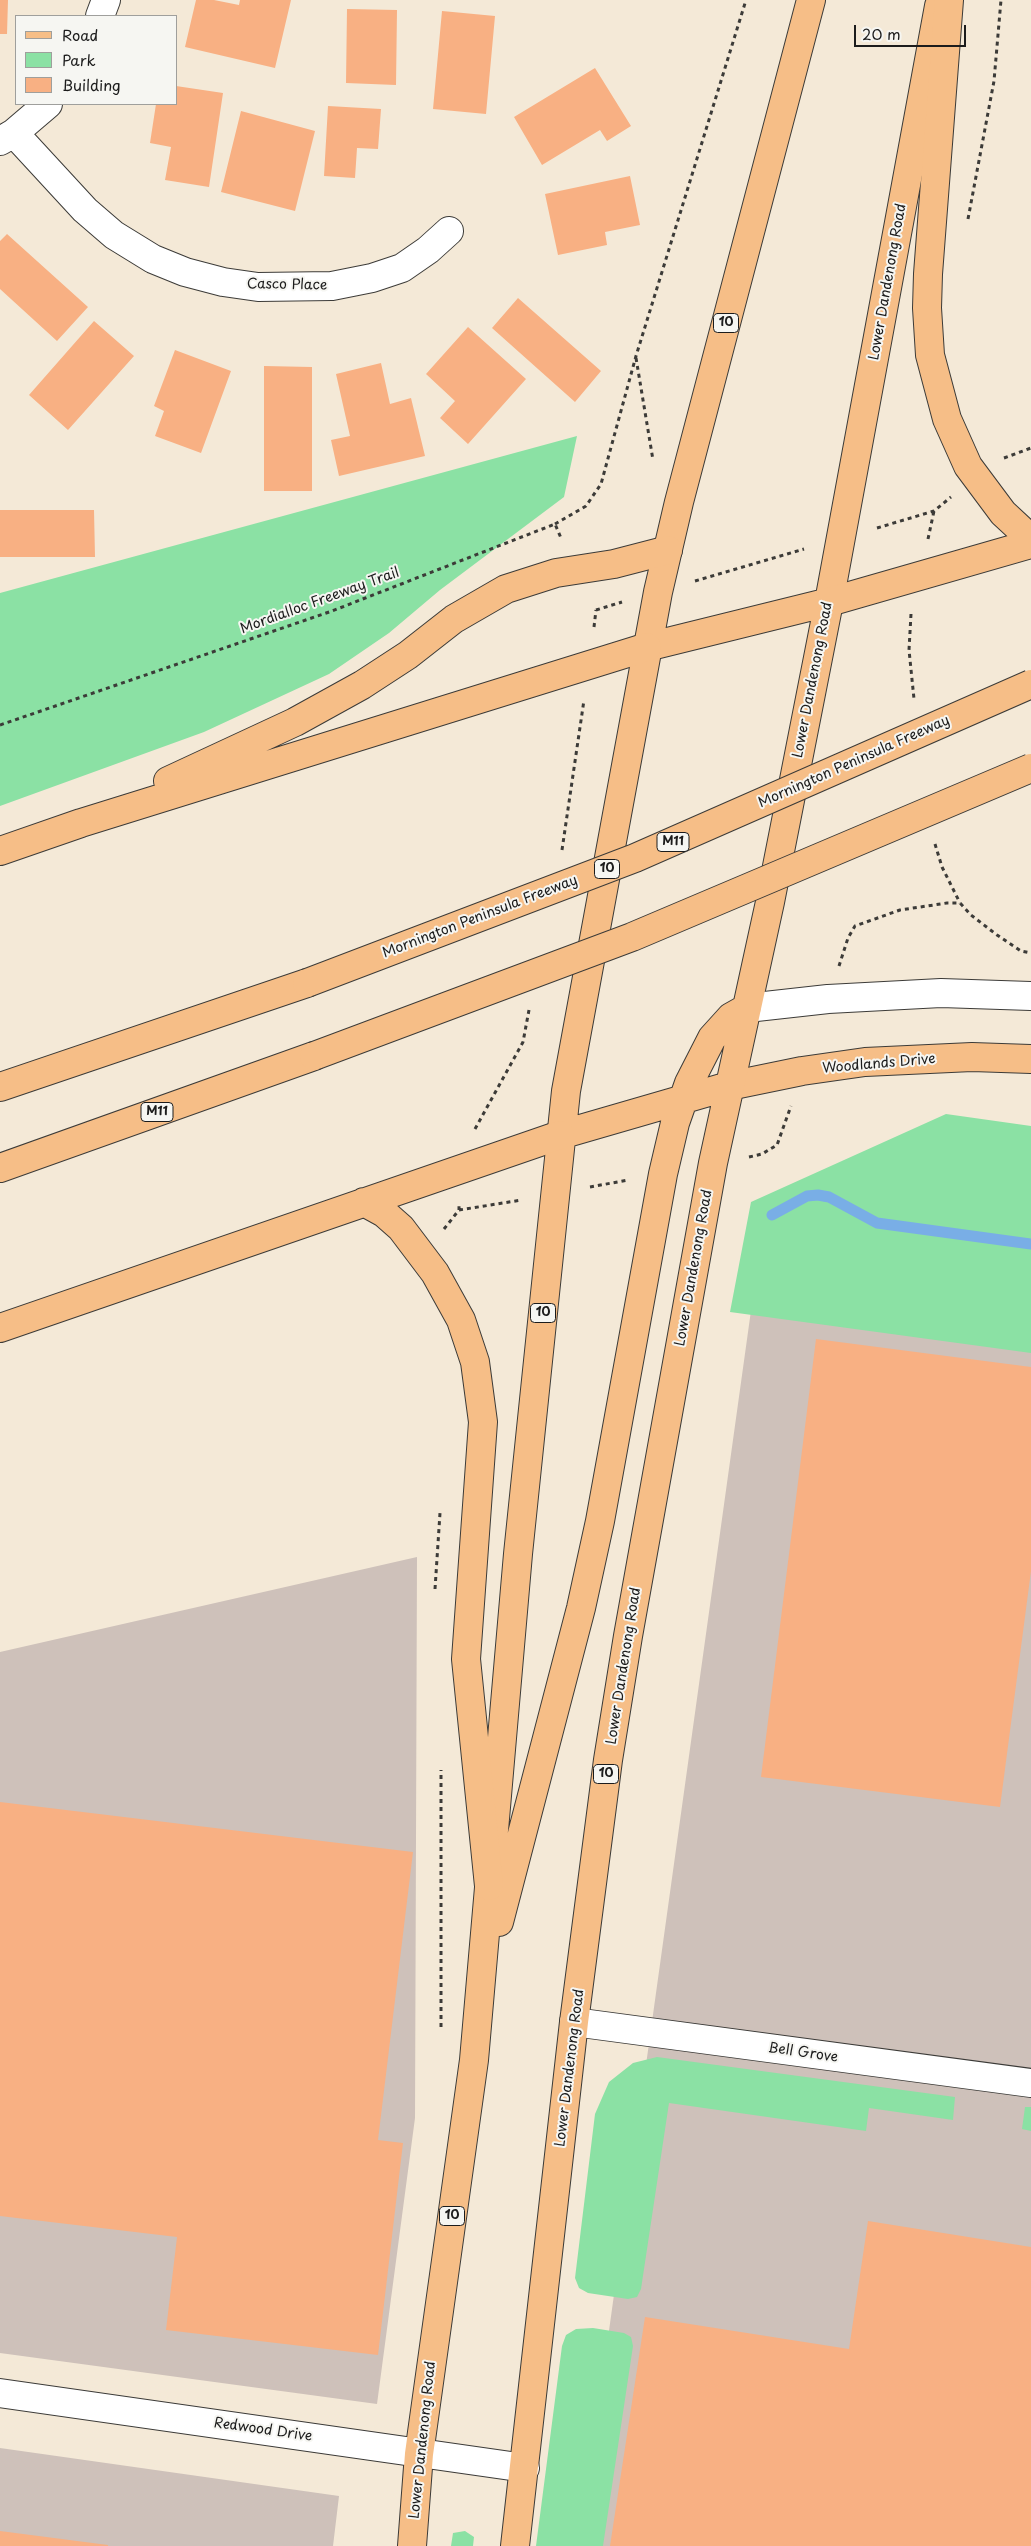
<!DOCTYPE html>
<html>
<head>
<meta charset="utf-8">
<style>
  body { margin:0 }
  #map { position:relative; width:1031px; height:2546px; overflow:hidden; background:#f4e9d7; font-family:"Playpen Sans",sans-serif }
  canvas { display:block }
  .legend { position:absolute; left:15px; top:15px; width:162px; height:90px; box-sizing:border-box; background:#f6f6f2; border:1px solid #9f9f9c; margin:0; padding:6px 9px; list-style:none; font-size:15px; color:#1c1c1c }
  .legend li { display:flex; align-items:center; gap:10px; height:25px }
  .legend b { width:25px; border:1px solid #9f9f9c }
  .scale { position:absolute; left:854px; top:25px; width:112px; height:22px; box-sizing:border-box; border:2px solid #1c1c1c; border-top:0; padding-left:6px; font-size:15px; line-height:18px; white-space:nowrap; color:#1c1c1c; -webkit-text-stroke:4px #f6f6f2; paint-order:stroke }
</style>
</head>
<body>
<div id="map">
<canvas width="1031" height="2546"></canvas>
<ul class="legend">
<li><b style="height:6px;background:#f6be87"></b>Road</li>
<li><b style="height:14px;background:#8be1a4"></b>Park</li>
<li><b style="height:14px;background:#f8b083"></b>Building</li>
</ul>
<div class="scale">20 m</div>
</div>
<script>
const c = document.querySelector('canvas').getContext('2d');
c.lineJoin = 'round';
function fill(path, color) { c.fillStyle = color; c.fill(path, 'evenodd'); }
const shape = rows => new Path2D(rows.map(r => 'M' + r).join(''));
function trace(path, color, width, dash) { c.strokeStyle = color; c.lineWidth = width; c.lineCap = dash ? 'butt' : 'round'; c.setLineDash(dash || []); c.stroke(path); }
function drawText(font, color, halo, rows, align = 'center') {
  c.font = font + ' "Playpen Sans",sans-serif'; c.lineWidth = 4; c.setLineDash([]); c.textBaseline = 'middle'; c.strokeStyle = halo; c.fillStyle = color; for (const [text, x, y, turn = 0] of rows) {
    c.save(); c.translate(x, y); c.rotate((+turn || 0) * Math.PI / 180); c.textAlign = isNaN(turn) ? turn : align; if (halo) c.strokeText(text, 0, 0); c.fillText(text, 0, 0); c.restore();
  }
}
fill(shape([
  [754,1289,1031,1329,1031,2546,579,2546],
  [417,1557,415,2118,377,2404,0,2353,0,1652],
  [0,2448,339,2496,333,2546,0,2546]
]), '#cec1ba');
fill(shape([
  [577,436,564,497,440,590,389,633,329,674,204,732,0,806,0,593],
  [946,1114,1031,1126,1031,1353,730,1312,751,1202],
  [657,2057,955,2097,953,2120,869,2108,866,2131,669,2103,641,2289,637,2297,628,2299,588,2293,579,2288,575,2278,595,2114,609,2082,633,2063],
  [1025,2107,1031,2107,1031,2131,1022,2129],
  [593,2328,624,2333,631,2337,633,2346,603,2546,536,2546,562,2346,566,2335,576,2329],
  [465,2531,474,2537,473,2546,451,2546,453,2533]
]), '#8be1a4');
trace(shape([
  [772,1215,807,1196,818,1195,829,1197,877,1223,1031,1244]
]), '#79aee6', 11);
fill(shape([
  [0,0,8,0,7,34,0,34],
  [196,0,214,0,239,5,240,0,291,0,275,68,185,47],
  [347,9,397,10,396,85,346,83],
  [442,11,495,16,486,114,433,109],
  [595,68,631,126,607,141,600,130,542,165,514,117],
  [176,86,223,93,209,187,165,180,171,147,150,143,156,104,176,104],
  [328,106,381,109,378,149,357,148,355,178,324,176],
  [241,111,315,131,295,211,221,192],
  [630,176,640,225,605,232,607,245,558,255,545,194],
  [7,234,88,307,57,341,0,289,0,241],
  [518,298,601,371,575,402,492,328],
  [94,321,134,356,68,430,29,395],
  [468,327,526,379,468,444,440,418,455,401,426,374],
  [175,350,231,371,201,453,155,436,164,411,154,406],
  [381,363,390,404,411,398,425,456,339,476,331,440,350,436,336,374],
  [264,366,312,367,312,491,264,491],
  [0,510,94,510,95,557,0,557],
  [816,1339,1031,1367,1031,1571,1000,1807,761,1777],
  [0,1802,413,1852,378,2140,403,2143,378,2355,166,2330,177,2237,0,2216],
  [868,2221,1031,2247,1031,2546,610,2546,645,2317,849,2349],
  [0,2531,108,2545,108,2546,0,2546]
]), '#f8b083');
const minor = shape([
  [100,16,106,0],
  [14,133,85,210,114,235,153,259,185,272,223,282,258,287,332,286,372,278,402,268,428,250,449,231],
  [0,141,14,133,48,104],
  [574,2022,1031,2083],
  [0,2393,525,2468]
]);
const tertiary = shape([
  [747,1008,828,999,941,993,1031,996]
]);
const primary = shape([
  [729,1086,802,1071,865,1062,972,1057,1031,1059]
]);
const trunk = shape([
  [647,647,829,602],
  [560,1135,729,1086],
  [499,1922,581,1608,600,1521,663,1174,675,1123,689,1083,712,1038,731,1017,747,1008],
  [412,2546,419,2454,474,2060,518,1554,566,1091,658,592,679,502,811,0],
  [515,2546,574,2022,608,1760,628,1636,713,1163,770,902,829,602,939,6]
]);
const motorway = shape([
  [949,0,928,274,927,308,930,355,947,419,968,466,1003,513,1031,539],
  [829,602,1031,544],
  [168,781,295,722,362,685,408,655,454,619,506,589,556,573,614,564,668,550],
  [0,851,81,823,647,647],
  [0,1087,307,983],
  [0,1168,314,1056],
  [364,1202,384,1213,401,1228,435,1273,461,1320,475,1362,483,1422,466,1659,489,1886],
  [0,1328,560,1135]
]);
trace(minor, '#3c3b38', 30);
trace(tertiary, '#3c3b38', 30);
trace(primary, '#3c3b38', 30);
trace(trunk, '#3c3b38', 30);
trace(motorway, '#3c3b38', 30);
trace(shape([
  [968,219,994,81,1001,0],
  [636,358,653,460],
  [1004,458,1031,448],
  [555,524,586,506,601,484,636,356,746,0],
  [877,528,934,511,951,497],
  [928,539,934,511],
  [695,581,804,549],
  [596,610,622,602],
  [911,614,909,650,914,699],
  [594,627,596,610],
  [0,725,332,611,555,524,561,538],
  [935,844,942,867,960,903],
  [562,850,584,700],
  [839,966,848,938,855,926,900,910,947,903,960,903,971,915,997,935,1021,951,1031,953],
  [475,1129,523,1042,529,1010],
  [749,1157,762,1154,777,1145,791,1106],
  [590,1187,628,1180],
  [459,1210,522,1200],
  [444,1229,459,1210,459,1205],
  [435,1589,440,1513],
  [441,2027,441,1770]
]), '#3c3b38', 3, [4, 4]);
trace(minor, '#fff', 28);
trace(tertiary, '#fff', 28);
trace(primary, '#f6be87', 28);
trace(trunk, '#f6be87', 28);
trace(motorway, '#f6be87', 28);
const motorwayBridge = shape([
  [307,983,635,858,1031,684],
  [314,1056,632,937,1031,768]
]);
trace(motorwayBridge, '#3c3b38', 30, []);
trace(motorwayBridge, '#f6be87', 28);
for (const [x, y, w] of [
  [726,323,25],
  [673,842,32],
  [607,869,25],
  [157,1112,32],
  [543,1313,25],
  [606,1774,25],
  [452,2216,25]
]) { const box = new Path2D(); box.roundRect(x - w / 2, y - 9.5, w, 19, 4); c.fillStyle = '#f6f6f2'; c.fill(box); trace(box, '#1c1c1c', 1); }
drawText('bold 12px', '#1c1c1c', null, [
  ["10",726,323],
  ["M11",673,842],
  ["10",607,869],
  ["M11",157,1112],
  ["10",543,1313],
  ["10",606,1774],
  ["10",452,2216]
]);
drawText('14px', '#1c1c1c', '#f6f6f2', [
  ["Lower Dandenong Road",888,282,-80],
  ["Casco Place",287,285,1],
  ["Mordialloc Freeway Trail",320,601,-20],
  ["Lower Dandenong Road",813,680,-79],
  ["Mornington Peninsula Freeway",854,762,-24],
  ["Mornington Peninsula Freeway",480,917,-21],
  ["Woodlands Drive",879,1064,-5],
  ["Lower Dandenong Road",694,1268,-80],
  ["Lower Dandenong Road",624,1666,-81],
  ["Bell Grove",803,2053,8],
  ["Lower Dandenong Road",570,2068,-83],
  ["Redwood Drive",263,2430,8],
  ["Lower Dandenong Road",423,2440,-84]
]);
</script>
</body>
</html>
